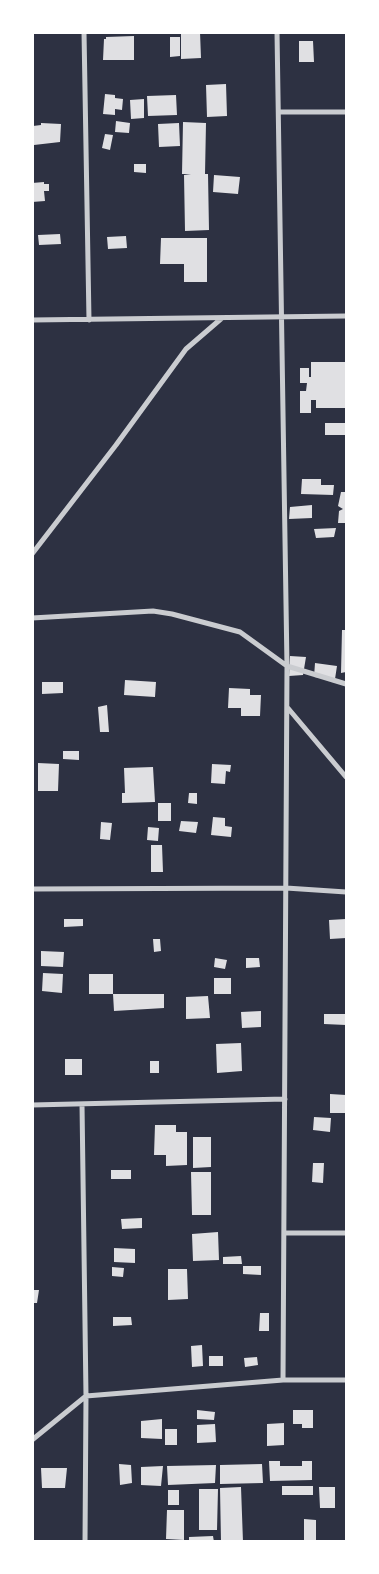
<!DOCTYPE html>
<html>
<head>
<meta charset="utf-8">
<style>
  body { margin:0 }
  #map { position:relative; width:379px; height:1574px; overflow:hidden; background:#2d3142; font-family:Arial,sans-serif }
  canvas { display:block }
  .frame { position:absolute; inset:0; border:34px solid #fff; pointer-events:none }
</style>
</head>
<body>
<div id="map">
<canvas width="379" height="1574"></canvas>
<div class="frame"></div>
</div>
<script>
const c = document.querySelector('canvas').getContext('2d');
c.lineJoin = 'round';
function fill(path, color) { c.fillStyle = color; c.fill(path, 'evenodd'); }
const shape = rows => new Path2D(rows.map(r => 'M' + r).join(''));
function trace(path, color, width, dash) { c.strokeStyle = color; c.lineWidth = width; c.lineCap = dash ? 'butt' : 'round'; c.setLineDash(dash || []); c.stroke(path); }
fill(shape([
  [181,32,200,32,201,58,181,59],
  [134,36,134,60,103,60,104,39,106,39,106,37],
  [170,37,180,37,180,56,170,57],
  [299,41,313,41,314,62,299,62],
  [226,84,227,116,207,117,206,85],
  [105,94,115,95,115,98,123,99,122,110,115,109,115,115,103,114],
  [176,95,177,115,148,116,147,96],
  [144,99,144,118,131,119,130,100],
  [116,121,130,123,129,133,115,132],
  [183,122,206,123,205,174,208,174,209,230,185,231,184,175,191,174,182,174],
  [41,123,61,124,60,142,34,145,33,126,41,125],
  [179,123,180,146,159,147,158,124],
  [105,134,113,135,110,150,102,148],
  [134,164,146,164,146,173,134,172],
  [214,175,240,177,238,194,213,192],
  [44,182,44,184,49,184,49,191,44,191,45,201,32,202,32,183],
  [60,234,61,244,39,245,38,235],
  [126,236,127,248,108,249,107,237],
  [161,238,207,238,207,282,184,282,184,264,160,264],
  [311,362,346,362,346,408,316,408,316,400,311,400,311,413,300,413,300,391,306,391,307,383,300,383,300,368,309,368,309,377,311,377],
  [325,423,346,423,346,435,325,435],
  [302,479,321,479,321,485,334,485,333,495,301,494],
  [341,492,346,492,346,523,338,523,339,511,343,509,338,506],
  [312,505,312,518,289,519,290,507],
  [336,528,334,537,316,538,314,529],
  [342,630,346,630,346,672,341,673],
  [290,656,306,657,303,675,289,676],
  [315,663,337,666,335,679,314,677],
  [125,680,156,682,155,697,124,695],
  [42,682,63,682,63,693,42,694],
  [229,688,250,689,250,695,261,695,260,716,241,716,241,708,228,708],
  [107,705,109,732,100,732,98,707],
  [63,751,79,751,79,760,63,759],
  [38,763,59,764,58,791,38,791],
  [212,764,231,765,230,772,226,771,225,784,211,783],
  [153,767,155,802,122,803,122,793,125,793,124,768],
  [189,793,197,793,197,804,188,803],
  [158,803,171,803,171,821,158,821],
  [213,817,225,818,225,826,232,827,231,837,211,835],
  [181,821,198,822,196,833,179,831],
  [101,822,112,823,110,840,100,839],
  [148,827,159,828,158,841,147,840],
  [151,845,162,845,163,872,151,872],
  [64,919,83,919,83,926,64,927],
  [346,919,346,938,330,939,329,920],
  [153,939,160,939,161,951,154,952],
  [41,951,64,952,63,967,41,966],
  [215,958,227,960,225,969,214,967],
  [246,958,259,958,260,967,246,968],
  [43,973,63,974,62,993,42,991],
  [89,974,113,974,113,994,89,994],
  [214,978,231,978,231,994,214,994],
  [113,994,164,994,164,1008,114,1011],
  [208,996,210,1018,186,1019,186,997],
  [261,1011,261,1027,242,1028,241,1012],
  [324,1014,346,1014,346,1025,324,1024],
  [241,1043,242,1071,217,1073,216,1044],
  [65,1059,82,1059,82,1075,65,1075],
  [150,1061,159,1061,159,1073,150,1073],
  [330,1094,346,1095,346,1113,330,1113],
  [314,1117,331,1118,330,1132,313,1130],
  [155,1125,176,1125,176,1132,187,1132,187,1165,166,1166,166,1155,154,1155],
  [193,1137,211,1137,211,1167,193,1168],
  [313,1163,324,1163,323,1183,312,1182],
  [111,1170,131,1170,131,1179,111,1179],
  [191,1172,211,1172,211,1215,192,1215],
  [142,1218,142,1228,122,1229,121,1219],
  [218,1232,219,1260,193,1261,192,1234],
  [114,1248,135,1249,135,1263,114,1262],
  [241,1256,242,1264,223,1264,223,1257],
  [243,1266,261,1266,261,1275,243,1274],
  [112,1267,124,1268,123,1277,112,1276],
  [168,1269,187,1269,188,1299,168,1300],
  [32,1290,39,1290,37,1303,32,1303],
  [260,1313,269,1313,269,1331,259,1331],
  [113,1317,131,1317,132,1325,113,1326],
  [202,1345,203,1366,192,1367,191,1346],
  [209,1356,223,1356,223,1366,209,1366],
  [257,1357,258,1365,245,1367,244,1358],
  [197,1410,215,1412,214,1420,197,1419],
  [293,1410,313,1410,313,1428,302,1428,302,1424,293,1424],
  [162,1419,162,1439,141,1438,141,1421],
  [284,1423,284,1445,267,1446,267,1424],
  [215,1424,216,1442,197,1443,197,1425],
  [165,1429,177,1429,177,1445,165,1445],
  [269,1461,280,1461,280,1466,302,1466,302,1461,312,1461,312,1480,270,1481],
  [119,1464,131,1465,132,1483,120,1485],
  [262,1464,263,1483,220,1484,220,1465],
  [216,1465,215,1483,168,1485,167,1466],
  [163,1466,161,1486,141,1485,141,1467],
  [41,1468,67,1468,65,1488,42,1488],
  [282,1486,313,1486,313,1495,282,1495],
  [241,1487,243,1542,221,1542,220,1488],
  [319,1487,335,1487,335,1508,320,1508],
  [199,1489,218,1489,217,1530,199,1530],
  [168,1490,179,1490,179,1505,168,1505],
  [167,1510,184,1510,184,1540,166,1539],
  [304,1519,316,1520,316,1542,304,1542],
  [213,1536,214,1542,189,1542,189,1537]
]), '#e0e0e3');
trace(shape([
  [84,32,89,320],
  [277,32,287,666,283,1380],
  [279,112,346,112],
  [32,320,346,316],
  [32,554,116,445,186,349,222,318],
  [32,618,153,611,172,614,240,632,287,666,346,684],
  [287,707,346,777],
  [32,889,286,888,346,892],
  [82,1104,86,1396,85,1542],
  [32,1105,285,1099],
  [284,1233,346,1233],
  [32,1440,86,1396,283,1380,346,1380]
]), '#caccd0', 5);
</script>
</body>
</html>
